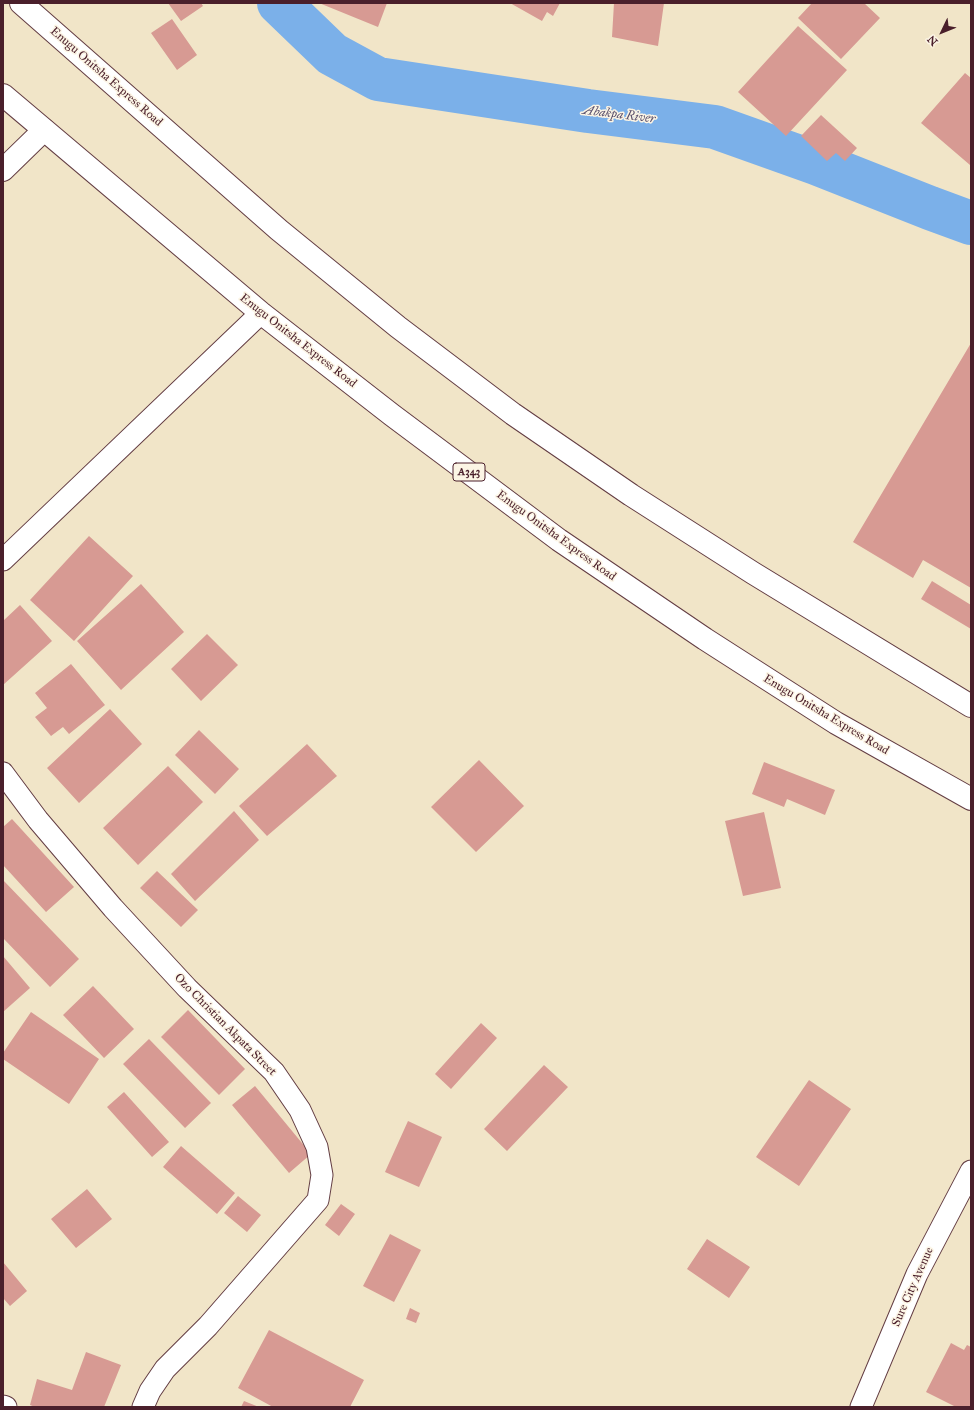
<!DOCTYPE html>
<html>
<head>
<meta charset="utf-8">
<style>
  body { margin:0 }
  #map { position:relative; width:974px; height:1410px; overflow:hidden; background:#f1e5c8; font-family:"IM FELL Great Primer",serif }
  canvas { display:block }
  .frame { position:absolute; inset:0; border:4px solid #4a1f2b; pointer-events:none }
  .north { position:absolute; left:922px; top:12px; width:40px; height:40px; -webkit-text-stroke:3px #fcf5e5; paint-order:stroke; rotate:227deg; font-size:11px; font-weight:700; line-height:16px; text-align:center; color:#4a1f2b }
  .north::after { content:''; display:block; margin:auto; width:14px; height:18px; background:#4a1f2b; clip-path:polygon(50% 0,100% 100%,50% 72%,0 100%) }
</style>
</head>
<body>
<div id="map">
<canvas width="974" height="1410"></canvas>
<div class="frame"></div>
<div class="north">N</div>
</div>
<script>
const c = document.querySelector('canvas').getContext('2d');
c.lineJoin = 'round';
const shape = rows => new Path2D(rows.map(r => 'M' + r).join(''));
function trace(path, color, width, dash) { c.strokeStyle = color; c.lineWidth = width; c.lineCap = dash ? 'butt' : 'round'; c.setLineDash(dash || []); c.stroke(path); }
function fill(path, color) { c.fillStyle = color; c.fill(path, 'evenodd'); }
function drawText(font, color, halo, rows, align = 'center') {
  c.font = font + ' "IM FELL Great Primer",serif'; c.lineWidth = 3; c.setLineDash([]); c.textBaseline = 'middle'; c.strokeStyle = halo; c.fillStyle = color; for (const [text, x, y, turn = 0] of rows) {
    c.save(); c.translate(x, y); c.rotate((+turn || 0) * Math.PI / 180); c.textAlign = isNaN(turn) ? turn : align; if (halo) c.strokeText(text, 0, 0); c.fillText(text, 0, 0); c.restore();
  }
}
trace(shape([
  [279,3,332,54,378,79,588,111,715,127,816,163,930,208,971,223]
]), '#7bb0e9', 44);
fill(shape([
  [168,3,201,3,203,6,181,21],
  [319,3,387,3,378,27],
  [510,3,560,3,553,16,547,12,542,21],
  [614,3,664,3,658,46,612,37],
  [812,3,864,3,880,18,841,59,798,18],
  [172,19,197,55,177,70,151,33],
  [798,26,847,70,786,136,738,92],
  [965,73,971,78,970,165,921,123],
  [821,115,857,148,845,161,836,153,827,161,801,136],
  [971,343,971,588,923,560,913,578,853,542],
  [89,536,133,576,74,641,30,600],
  [932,581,971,605,971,629,921,599],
  [141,584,184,632,121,690,77,641],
  [20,605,52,641,3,685,3,621],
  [207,634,238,665,201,701,171,669],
  [71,664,105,705,69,734,63,727,51,736,35,717,47,708,35,693],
  [110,709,142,744,79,803,47,768],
  [199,730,239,769,215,794,175,755],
  [307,744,337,776,267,836,239,806],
  [479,760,524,806,476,852,431,807],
  [764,762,835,790,825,815,787,799,784,807,752,794],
  [168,766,203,802,138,865,103,828],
  [234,811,259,840,195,901,171,874],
  [764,812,781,888,743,896,725,821],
  [12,819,74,887,46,912,3,865,3,827],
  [157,871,198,910,181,927,140,888],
  [3,880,79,959,50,987,3,938],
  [3,956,30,988,3,1012],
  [93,986,134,1029,104,1058,63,1015],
  [188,1010,245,1069,219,1095,161,1037],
  [31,1012,99,1059,69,1104,3,1059,3,1053],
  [481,1023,497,1038,451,1089,435,1074],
  [149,1039,211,1103,185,1128,123,1064],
  [544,1065,568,1087,507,1151,484,1129],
  [809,1080,851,1109,799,1186,756,1157],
  [255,1086,311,1154,289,1173,232,1105],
  [124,1092,169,1142,152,1157,107,1107],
  [408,1121,442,1137,419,1187,385,1172],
  [181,1146,235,1193,217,1214,163,1167],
  [87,1189,112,1219,76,1248,51,1219],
  [238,1196,261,1215,247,1232,224,1213],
  [341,1204,355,1214,339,1236,325,1225],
  [390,1234,421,1250,394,1302,363,1286],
  [707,1239,750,1267,729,1298,687,1269],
  [3,1262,27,1291,10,1306,3,1298],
  [410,1308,420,1313,416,1323,406,1319],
  [269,1330,364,1380,350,1407,273,1407,238,1388],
  [951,1343,964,1350,967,1345,971,1347,971,1407,956,1407,926,1392],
  [86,1352,121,1365,104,1407,35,1407,30,1405,37,1379,72,1390],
  [244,1401,259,1407,241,1407]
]), '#d79a93');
const street = shape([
  [3,560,261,313],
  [3,773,38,820,113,908,187,988,274,1072,300,1110,317,1147,322,1175,318,1200,208,1326,165,1369,150,1391,143,1407],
  [3,1406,6,1407],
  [861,1407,917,1274,971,1171]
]);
const secondary = shape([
  [3,170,44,130]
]);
const highway = shape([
  [21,3,279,230,398,327,513,414,631,495,753,573,971,706],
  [3,95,261,313,392,415,559,540,705,639,836,723,971,799]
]);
trace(street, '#633d43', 23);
trace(secondary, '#633d43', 24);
trace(highway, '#633d43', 24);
trace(street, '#fff', 21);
trace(secondary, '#fff', 22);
trace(highway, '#fff', 22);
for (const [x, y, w] of [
  [469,472,32]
]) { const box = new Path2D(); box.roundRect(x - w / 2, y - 9, w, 18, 3); c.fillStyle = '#fcf5e5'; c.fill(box); trace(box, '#4a1f2b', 1); }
drawText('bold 11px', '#4a1f2b', null, [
  ["A343",469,472]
]);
drawText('12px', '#4a1f2b', '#fcf5e5', [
  ["Enugu Onitsha Express Road",106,77,41],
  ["Enugu Onitsha Express Road",298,341,38],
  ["Enugu Onitsha Express Road",556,536,36],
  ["Enugu Onitsha Express Road",826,715,31],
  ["Ozo Christian Akpata Street",225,1025,45],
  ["Sure City Avenue",913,1287,-66]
]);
drawText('italic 13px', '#5b526e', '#fcf5e5', [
  ["Abakpa River",619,115,7]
]);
</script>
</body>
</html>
